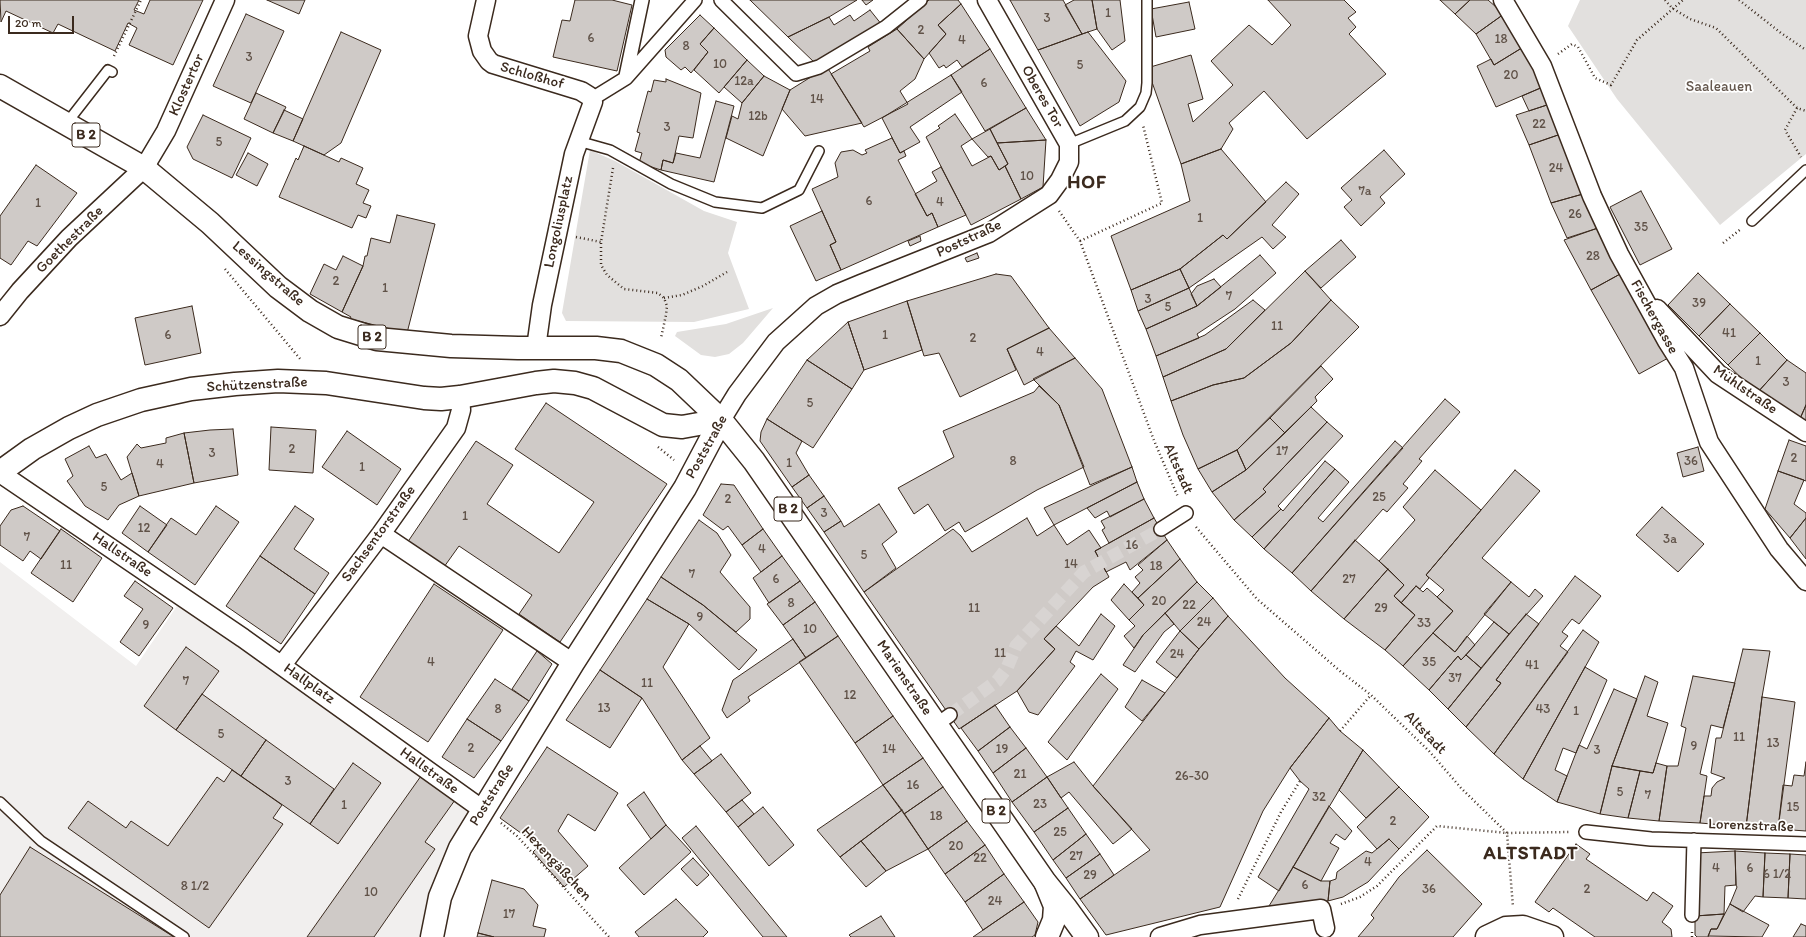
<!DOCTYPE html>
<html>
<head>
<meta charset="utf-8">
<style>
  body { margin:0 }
  #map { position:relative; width:1806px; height:937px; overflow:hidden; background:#fff; font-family:Itim,sans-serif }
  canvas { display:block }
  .scale { position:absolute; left:8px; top:16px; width:66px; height:18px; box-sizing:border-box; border:2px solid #3b2a1e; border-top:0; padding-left:5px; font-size:12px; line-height:14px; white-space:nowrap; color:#3b2a1e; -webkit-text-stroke:3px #fff; paint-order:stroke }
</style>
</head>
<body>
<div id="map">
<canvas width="1806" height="937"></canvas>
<div class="scale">20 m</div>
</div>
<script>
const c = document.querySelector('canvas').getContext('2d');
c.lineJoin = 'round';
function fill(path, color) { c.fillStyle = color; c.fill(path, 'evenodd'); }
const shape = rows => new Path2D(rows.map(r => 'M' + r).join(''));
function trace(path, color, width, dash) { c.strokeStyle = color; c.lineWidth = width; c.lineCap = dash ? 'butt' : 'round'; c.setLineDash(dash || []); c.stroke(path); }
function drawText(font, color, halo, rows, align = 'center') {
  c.font = font + ' Itim,sans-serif'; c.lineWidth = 3.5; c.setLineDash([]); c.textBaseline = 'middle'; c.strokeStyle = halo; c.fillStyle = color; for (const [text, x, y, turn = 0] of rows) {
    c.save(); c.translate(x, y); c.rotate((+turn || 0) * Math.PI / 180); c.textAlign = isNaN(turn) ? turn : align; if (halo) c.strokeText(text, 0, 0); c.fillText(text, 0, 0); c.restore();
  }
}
fill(shape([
  [0,562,136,666,179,603,472,807,424,937,0,937]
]), '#f1efee');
fill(shape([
  [1580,0,1806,0,1806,154,1720,225,1617,99,1568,26],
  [590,150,615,161,704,211,737,222,728,253,749,309,694,322,566,321,562,313],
  [773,308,743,343,729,354,715,357,701,355,675,336,677,332,726,324]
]), '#e2e0de');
const building = shape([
  [0,0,139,0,134,10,144,14,150,0,203,0,173,65,129,45,137,28,128,23,115,51,58,24,53,33,6,11,1,22,0,0],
  [267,0,305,0,299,14,267,0],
  [575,0,612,0,632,5,617,71,553,57,562,20,570,21,575,0],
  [750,0,857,0,829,17,788,37,750,0],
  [862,0,873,0,866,5,862,0],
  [929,0,958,0,961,4,938,25,946,34,924,59,897,29,929,0],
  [1010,0,1063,0,1082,34,1038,50,1010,0],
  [1074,0,1092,0,1097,29,1082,34,1065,5,1074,0],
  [1092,0,1120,0,1125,41,1112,50,1097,29,1092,0],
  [1268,0,1344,0,1356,12,1348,18,1356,27,1349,34,1386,74,1307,139,1264,91,1229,123,1233,129,1221,149,1181,164,1147,68,1191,55,1203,99,1188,104,1193,122,1233,85,1211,61,1249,25,1272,45,1291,25,1268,0],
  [1440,0,1470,0,1455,14,1440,0],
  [1470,0,1488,0,1504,14,1476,34,1455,14,1470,0],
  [1189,2,1195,29,1156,37,1151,9,1189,2],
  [961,4,990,49,962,67,957,60,946,68,944,65,939,68,929,53,946,34,938,25,961,4],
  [870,10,882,25,816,64,788,37,829,17,834,25,850,15,854,21,870,10],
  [246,14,284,31,251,103,213,86,246,14],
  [1504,14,1525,46,1494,65,1476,34,1504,14],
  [700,15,714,28,700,44,708,52,691,73,685,67,681,70,666,57,665,50,700,15],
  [714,28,747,60,719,93,694,70,708,52,700,44,714,28],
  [897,29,924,59,915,79,900,91,908,104,864,127,831,74,870,51,868,47,897,29],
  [341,32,381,50,341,143,324,155,293,141,341,32],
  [1088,32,1126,81,1119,102,1080,126,1038,50,1088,32],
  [1525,46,1545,86,1496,107,1477,66,1491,59,1494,65,1525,46],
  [990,49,1026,108,985,131,951,75,990,49],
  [747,60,764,76,742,103,724,87,747,60],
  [827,67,862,123,805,136,782,109,790,90,827,67],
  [951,75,962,92,910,127,920,142,900,153,882,118,951,75],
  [764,76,790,90,763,156,726,138,732,116,738,119,742,103,764,76],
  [666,79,701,93,693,138,679,136,673,163,663,160,661,170,639,163,642,153,635,151,640,133,637,132,648,91,651,92,654,80,666,82,666,79],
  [1543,87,1550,104,1529,111,1522,96,1543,87],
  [256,93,286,107,273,133,244,119,256,93],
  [716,101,734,106,714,182,661,170,663,160,673,163,676,153,700,158,716,101],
  [1550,104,1561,134,1529,145,1516,115,1550,104],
  [1026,108,1046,140,997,143,990,129,1026,108],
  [284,110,303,119,293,141,273,133,284,110],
  [955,114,972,139,961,146,972,166,991,156,999,170,1005,166,1021,199,971,225,926,137,940,128,938,126,955,114],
  [203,115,251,138,232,178,193,159,187,147,203,115],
  [990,129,1008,164,999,170,991,156,988,157,972,139,990,129],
  [1561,134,1583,194,1551,203,1529,145,1561,134],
  [892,138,900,153,904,151,906,156,898,160,927,216,932,213,938,227,841,270,830,245,836,242,812,189,838,177,835,163,841,152,853,150,862,155,867,153,865,150,892,138],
  [1046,140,1043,187,1021,199,1005,166,1008,164,997,143,1046,140],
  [304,146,339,162,341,158,363,168,356,184,369,190,363,203,371,206,366,218,358,215,352,228,279,197,296,158,298,160,304,146],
  [1221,149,1266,202,1227,239,1223,235,1180,269,1131,290,1111,236,1190,201,1181,164,1221,149],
  [1384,150,1405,174,1380,197,1385,203,1361,226,1344,207,1352,200,1341,188,1384,150],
  [248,153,268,164,257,186,236,175,248,153],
  [36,165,77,193,37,246,28,241,11,265,0,258,0,216,36,165],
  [941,167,966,215,938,227,932,213,927,216,915,194,937,181,932,172,941,167],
  [1286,182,1299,194,1272,225,1286,237,1273,249,1262,237,1189,288,1180,269,1223,235,1227,239,1286,182],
  [1641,191,1672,249,1640,265,1610,207,1641,191],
  [1583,194,1598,228,1567,238,1551,203,1583,194],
  [822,211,836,242,830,245,841,270,816,281,790,226,822,211],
  [397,215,435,224,407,333,350,319,351,317,342,312,363,266,365,256,367,256,371,238,390,243,397,215],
  [1598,228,1622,273,1591,290,1564,240,1598,228],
  [920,236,921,241,910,246,908,241,920,236],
  [1341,240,1356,257,1321,288,1305,271,1341,240],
  [977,253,979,258,967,262,965,258,977,253],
  [1260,255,1276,273,1235,309,1197,334,1199,338,1156,356,1146,329,1197,306,1260,255],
  [343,256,363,266,342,312,310,294,324,264,336,270,343,256],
  [1180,269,1189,288,1138,311,1131,290,1180,269],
  [1305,271,1331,300,1291,343,1244,378,1213,385,1171,401,1163,377,1226,349,1305,271],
  [1622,273,1670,357,1639,374,1591,290,1622,273],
  [1698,273,1730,304,1699,336,1668,305,1698,273],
  [996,274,1011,276,1049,328,1007,349,1016,370,960,397,939,353,924,356,907,301,996,274],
  [1214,279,1221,287,1197,306,1191,294,1197,286,1214,279],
  [1189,288,1197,306,1146,329,1138,311,1189,288],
  [1253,300,1265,310,1226,349,1163,377,1156,356,1205,335,1253,300],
  [1331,300,1359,327,1237,450,1198,469,1183,435,1171,401,1213,385,1244,378,1291,343,1331,300],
  [907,301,922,350,864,370,848,322,907,301],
  [1730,304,1760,333,1728,365,1699,336,1730,304],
  [192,306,201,353,145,365,135,318,192,306],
  [848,322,864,370,852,389,807,360,848,322],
  [1049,328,1075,358,1024,385,1007,349,1049,328],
  [1760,333,1787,360,1757,393,1728,365,1760,333],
  [1075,358,1102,389,1132,467,1090,485,1059,405,1033,379,1075,358],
  [807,360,852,389,813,448,767,419,807,360],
  [1787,360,1806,373,1806,405,1799,421,1757,393,1787,360],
  [1321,366,1333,379,1315,397,1317,401,1285,433,1270,418,1321,366],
  [1039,386,1059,405,1084,467,1037,490,965,532,959,522,945,531,928,504,914,514,898,488,954,457,943,431,1034,392,1039,386],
  [1445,399,1460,412,1419,459,1422,461,1403,484,1408,488,1387,512,1383,509,1311,591,1292,573,1445,399],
  [546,403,667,484,560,642,519,614,532,595,459,546,444,567,407,543,476,441,513,465,487,504,559,553,594,502,515,449,546,403],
  [1806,405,1806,423,1799,421,1806,405],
  [1311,407,1327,422,1263,489,1266,492,1234,520,1212,492,1246,470,1311,407],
  [1270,418,1285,433,1246,470,1237,450,1270,418],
  [767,419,802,441,796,453,809,475,792,487,760,441,761,432,767,419],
  [1327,422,1343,436,1278,506,1281,509,1252,537,1234,520,1266,492,1263,489,1327,422],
  [271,427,316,430,313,473,269,470,271,427],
  [233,429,238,475,194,483,184,433,210,430,233,429],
  [347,431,401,469,377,505,322,467,347,431],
  [184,433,194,483,139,496,127,457,137,444,141,448,166,443,166,438,184,433],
  [1789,440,1806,446,1806,481,1778,471,1789,440],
  [1395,441,1403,448,1292,573,1264,549,1335,469,1349,482,1318,518,1323,522,1395,441],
  [89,446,96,458,106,454,121,480,132,473,139,496,119,505,108,520,85,506,67,481,73,476,65,459,89,446],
  [1698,447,1704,471,1683,477,1677,453,1698,447],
  [1237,450,1246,470,1212,492,1198,469,1237,450],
  [1325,461,1335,469,1264,549,1252,537,1281,509,1283,511,1325,461],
  [1132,467,1137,482,1054,525,1044,508,1132,467],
  [1435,470,1481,510,1426,575,1429,578,1420,589,1416,586,1401,603,1394,596,1404,585,1379,561,1415,520,1403,507,1435,470],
  [1515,470,1540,491,1482,558,1511,582,1455,652,1433,633,1453,611,1437,597,1444,590,1426,575,1515,470],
  [1778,471,1804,480,1794,504,1806,513,1806,518,1790,538,1765,509,1778,471],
  [809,475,824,496,807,508,792,487,809,475],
  [1137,482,1144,499,1110,517,1107,511,1095,518,1087,508,1137,482],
  [721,484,734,485,763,529,742,545,728,526,723,530,703,515,721,484],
  [824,496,841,521,824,532,807,508,824,496],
  [1144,499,1154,518,1109,543,1102,530,1105,528,1101,521,1144,499],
  [879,504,897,532,882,544,896,568,864,592,824,532,841,521,844,527,879,504],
  [23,506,60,531,41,559,30,551,23,561,0,545,0,526,11,510,23,506],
  [140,506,167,525,148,552,122,533,140,506],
  [216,506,239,522,195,585,148,552,171,518,196,535,216,506],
  [295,506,314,519,294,549,329,573,315,594,260,556,295,506],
  [1662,507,1704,544,1678,572,1636,535,1662,507],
  [1027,518,1037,536,1054,525,1067,545,1089,530,1101,548,1095,551,1109,577,1093,587,1044,639,1055,649,1017,691,959,729,864,592,953,529,961,536,972,552,1027,518],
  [1154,518,1167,540,1130,570,1126,562,1106,572,1095,551,1154,518],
  [1806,518,1806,559,1790,538,1806,518],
  [699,520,717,533,731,555,720,572,750,607,750,619,736,632,703,605,661,577,699,520],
  [61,529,102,558,73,602,31,573,61,529],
  [763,529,782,556,761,572,742,545,763,529],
  [1167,540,1180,559,1138,598,1132,592,1140,583,1135,577,1143,570,1138,565,1167,540],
  [1355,540,1388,569,1344,619,1311,591,1355,540],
  [260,556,315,594,281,644,226,606,260,556],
  [782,556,800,581,769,603,753,578,782,556],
  [1180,559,1197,582,1143,635,1134,648,1124,636,1135,626,1129,620,1144,605,1138,598,1180,559],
  [1388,569,1404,585,1394,596,1415,615,1385,650,1344,619,1388,569],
  [1575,576,1601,596,1579,624,1572,619,1562,632,1568,636,1560,646,1568,652,1494,754,1466,727,1501,683,1496,680,1575,576],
  [661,577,703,605,757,650,739,670,689,624,647,599,661,577],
  [135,581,173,608,139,656,120,642,143,609,124,596,135,581],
  [800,581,815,602,783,625,767,604,800,581],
  [1197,582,1213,598,1180,631,1165,613,1197,582],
  [1511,582,1529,597,1535,589,1543,596,1509,634,1484,614,1511,582],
  [434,584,503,630,428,742,360,697,434,584],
  [1124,584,1144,605,1129,620,1111,600,1124,584],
  [1416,586,1423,592,1427,588,1453,611,1403,666,1385,650,1415,615,1401,603,1416,586],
  [1213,598,1228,616,1199,649,1180,631,1213,598],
  [647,599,689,624,663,667,710,738,682,760,642,698,600,670,647,599],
  [815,602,838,636,806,658,783,625,815,602],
  [1165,613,1174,624,1164,632,1135,672,1123,665,1143,635,1165,613],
  [1101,614,1115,626,1093,660,1076,651,1070,662,1075,666,1038,715,1029,712,1017,691,1055,649,1044,639,1056,626,1079,646,1101,614],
  [1526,614,1539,624,1496,680,1501,683,1466,727,1448,709,1526,614],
  [1228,616,1285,678,1329,718,1290,768,1263,811,1220,907,1106,935,1080,899,1150,850,1093,786,1199,649,1228,616],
  [1494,622,1509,634,1481,668,1466,655,1494,622],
  [1583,630,1599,642,1523,779,1494,754,1583,630],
  [1180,631,1199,649,1177,678,1156,662,1180,631],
  [1433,633,1455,652,1467,636,1475,645,1461,660,1458,656,1429,690,1403,666,1433,633],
  [838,636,893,716,855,743,799,662,838,636],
  [793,639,806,658,748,697,750,701,727,718,722,710,733,680,793,639],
  [186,647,219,671,176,730,144,706,186,647],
  [1743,649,1770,651,1762,697,1746,827,1700,823,1704,796,1711,796,1712,788,1717,782,1725,778,1711,773,1716,738,1721,738,1743,649],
  [537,651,552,664,529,701,512,689,537,651],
  [1466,655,1481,668,1448,709,1429,690,1458,656,1461,660,1466,655],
  [1585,667,1607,680,1576,753,1563,748,1555,770,1567,776,1557,802,1523,779,1585,667],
  [600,670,642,698,610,748,566,720,600,670],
  [1101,674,1118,689,1067,760,1048,742,1101,674],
  [1645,676,1658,682,1647,716,1668,723,1653,773,1612,766,1645,676],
  [1693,676,1735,683,1723,728,1711,725,1700,774,1707,776,1700,823,1659,821,1667,766,1678,766,1686,728,1681,726,1693,676],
  [495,679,529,701,501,741,467,719,495,679],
  [1142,680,1165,693,1142,721,1125,707,1142,680],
  [1614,689,1637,699,1612,766,1600,814,1557,802,1579,745,1587,749,1614,689],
  [202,694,266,740,241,776,176,730,202,694],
  [1762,697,1795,702,1778,829,1746,827,1762,697],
  [995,705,1010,727,978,751,961,728,995,705],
  [893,716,923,758,883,785,855,743,893,716],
  [1329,718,1340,731,1363,750,1279,891,1258,877,1309,789,1300,781,1290,768,1329,718],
  [467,719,501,741,474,778,442,757,467,719],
  [1010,727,1026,748,993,773,978,751,1010,727],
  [266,740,334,789,310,824,241,776,266,740],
  [700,746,712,761,694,774,682,760,700,746],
  [547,747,618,793,595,831,568,814,558,831,588,866,564,887,533,852,539,846,500,818,547,747],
  [1026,748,1047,777,1012,802,993,773,1026,748],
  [1363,750,1399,787,1366,818,1339,790,1363,750],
  [721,754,751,793,726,812,694,774,721,754],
  [923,758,943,787,904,814,883,785,923,758],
  [1074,762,1093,786,1132,829,1113,844,1069,792,1061,798,1047,777,1074,762],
  [1806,762,1806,831,1778,829,1783,785,1792,786,1794,775,1804,776,1806,762],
  [353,763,381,783,338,844,310,824,353,763],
  [1656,763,1667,766,1659,821,1628,818,1640,771,1653,773,1656,763],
  [1612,766,1640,771,1628,818,1600,814,1612,766],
  [232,770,282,805,273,818,283,824,209,928,68,828,88,801,126,828,131,821,168,846,217,777,224,782,232,770],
  [421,776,455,800,425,842,435,849,374,937,307,937,421,776],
  [1047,777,1068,808,1034,832,1012,802,1047,777],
  [883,785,902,810,840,857,817,830,883,785],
  [943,787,967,821,928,849,904,814,943,787],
  [1399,787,1429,817,1399,849,1389,839,1377,849,1357,827,1399,787],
  [644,792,666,825,651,839,627,805,644,792],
  [742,800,754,814,738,827,726,812,742,800],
  [1329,806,1352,831,1345,840,1336,834,1330,843,1339,848,1321,881,1293,867,1329,806],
  [763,807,794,845,769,866,738,827,763,807],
  [1068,808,1086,834,1053,860,1034,832,1068,808],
  [902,810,928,849,886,871,861,841,902,810],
  [967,821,985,845,945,874,928,849,967,821],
  [666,825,691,852,644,895,619,868,666,825],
  [696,826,787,937,763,937,682,838,696,826],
  [1086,834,1100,854,1066,878,1053,860,1086,834],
  [1389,839,1399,849,1368,882,1343,897,1328,901,1330,881,1336,879,1337,872,1366,851,1372,853,1389,839],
  [861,841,886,871,866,887,840,857,861,841],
  [1576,844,1590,854,1586,859,1647,901,1653,892,1673,906,1662,922,1671,929,1672,937,1595,937,1553,908,1549,912,1535,902,1576,844],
  [985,845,1004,874,965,902,945,874,985,845],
  [30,847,174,937,0,937,0,895,30,847],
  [1427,850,1482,904,1453,937,1358,937,1374,918,1371,915,1399,877,1427,850],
  [1735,851,1736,885,1725,886,1724,914,1695,916,1696,853,1735,851],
  [1735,851,1765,853,1763,897,1755,896,1743,912,1730,904,1737,887,1736,885,1735,851],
  [1765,853,1790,854,1788,898,1763,897,1765,853],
  [1100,854,1114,875,1080,899,1066,878,1100,854],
  [1790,854,1806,855,1806,899,1788,898,1790,854],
  [693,858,709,875,697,886,681,869,693,858],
  [1293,867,1321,881,1330,881,1328,901,1269,906,1293,867],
  [1004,874,1024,902,983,930,965,902,1004,874],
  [492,880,524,889,538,905,533,926,546,929,544,937,494,937,478,933,492,880],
  [676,899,708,932,703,937,639,937,635,932,676,899],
  [1024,902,1038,922,1035,935,1032,937,973,937,1024,902],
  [1730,904,1769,925,1762,937,1708,936,1711,929,1717,929,1730,904],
  [1724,914,1717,929,1711,929,1708,937,1697,937,1695,935,1695,916,1724,914],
  [881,916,895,937,851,937,849,935,881,916],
  [1801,924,1806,926,1806,937,1793,937,1801,924],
  [478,933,494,937,477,937,478,933]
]);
fill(building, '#cfcac7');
trace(building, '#3b2a1e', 1);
trace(shape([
  [950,715,997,681,1007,668,1016,646,1084,572,1161,529]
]), '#d8d4d2', 13, [13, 6]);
const service = shape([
  [66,124,108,70,112,72],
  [578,141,610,150,671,184,715,202,762,208,799,190,819,151],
  [1069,144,1125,121,1140,107,1146,93,1147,83,1147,0],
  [1752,221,1806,170],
  [0,802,41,841,184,937]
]);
const pedestrian = shape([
  [721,0,796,74,819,67,886,27,920,0],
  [626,76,642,0],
  [592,99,626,78,695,0],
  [1161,529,1186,513],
  [936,725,950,715],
  [1586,832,1651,839,1806,844],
  [1692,915,1694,840]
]);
const minor = shape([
  [486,0,478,36,482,51,489,61,493,64,581,91,589,96,593,102,574,154,542,305,536,348],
  [1503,0,1542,66,1592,196,1619,254,1667,341,1684,368,1709,442,1779,549,1806,581],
  [1657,309,1718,374,1806,432],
  [0,316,20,291,69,238,144,168,166,131,225,0],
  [721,420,737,394,776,342,816,306,837,294,861,284,989,233,1049,195,1060,180,1069,162,1069,144,987,0],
  [0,473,243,638,483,810],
  [381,534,573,663],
  [282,665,381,534,456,428,461,410,460,397],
  [1160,937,1200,925,1321,909,1325,928]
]);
const tertiary = shape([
  [0,472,32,449,69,428,97,415,141,400,191,389,235,384,278,381,326,383,424,398,441,399,460,397,536,383,554,381,575,383,593,388,663,425,682,427,721,420],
  [1046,884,1055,906,1054,920,1047,937]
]);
const secondary = shape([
  [1487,937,1506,928,1523,927,1552,937]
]);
const primary = shape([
  [0,86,144,168,210,223,278,287,310,311,338,327,377,339,451,346,518,348,596,348,621,351,656,365,679,380,721,420,754,461,1045,882,1066,908,1087,937],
  [432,937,440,897,460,848,573,663,685,488,721,420]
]);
trace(service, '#3b2a1e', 12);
trace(pedestrian, '#3b2a1e', 16);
trace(minor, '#3b2a1e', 21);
trace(tertiary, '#3b2a1e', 25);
trace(secondary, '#3b2a1e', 25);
trace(primary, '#3b2a1e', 25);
trace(shape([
  [1665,0,1672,8,1690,19,1716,28,1797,108,1806,111],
  [1739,0,1781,33,1806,50],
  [1558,54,1572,44,1578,47,1595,78,1611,85,1637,40,1683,0],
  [114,56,141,0],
  [1797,108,1785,130,1801,157],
  [613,168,601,242,601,265,607,275,624,289,658,293,664,298,667,306,666,315,661,338],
  [1059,211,1080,241,1153,438,1178,497],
  [576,237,601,242],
  [1080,241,1162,203,1143,125],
  [1723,243,1741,229],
  [225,269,301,360],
  [664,298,682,295,703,286,727,272],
  [658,447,674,460],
  [1196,527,1257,599,1340,671,1371,695,1429,751,1461,788,1507,833,1513,907],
  [1340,731,1371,695],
  [501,823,517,836,609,937],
  [1238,899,1281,812,1300,781],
  [1341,904,1360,897,1377,886,1437,826,1507,833,1569,832],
  [1692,937,1692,931]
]), '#3b2a1e', 2.5, [1, 3]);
trace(service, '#fff', 9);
trace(pedestrian, '#fff', 13);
trace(minor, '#fff', 18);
trace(tertiary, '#fff', 22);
trace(secondary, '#fff', 22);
trace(primary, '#fff', 22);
drawText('13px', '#605248', null, [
  ["1",1108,14],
  ["3",1047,19],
  ["2",921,31],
  ["6",591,39],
  ["18",1501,40],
  ["4",962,41],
  ["8",686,47],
  ["3",249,58],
  ["10",720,65],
  ["5",1080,66],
  ["20",1511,76],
  ["12a",744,82],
  ["6",984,84],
  ["14",817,100],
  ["12b",758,117],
  ["22",1539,125],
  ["3",667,128],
  ["5",219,143],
  ["24",1556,169],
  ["10",1027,177],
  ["7a",1365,192],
  ["6",869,202],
  ["4",940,203],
  ["1",38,204],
  ["26",1575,215],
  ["1",1200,219],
  ["35",1641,228],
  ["28",1593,257],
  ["2",336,282],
  ["1",385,289],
  ["7",1229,297],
  ["3",1148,300],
  ["39",1699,304],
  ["5",1168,308],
  ["11",1277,327],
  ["41",1729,334],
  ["6",168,336],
  ["1",885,336],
  ["2",973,339],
  ["4",1040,353],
  ["1",1758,362],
  ["3",1786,383],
  ["5",810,404],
  ["2",292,450],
  ["17",1282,452],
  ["3",212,454],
  ["2",1794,459],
  ["8",1013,462],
  ["36",1691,462],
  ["1",789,464],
  ["4",160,465],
  ["1",362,468],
  ["5",104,488],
  ["25",1379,498],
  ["2",728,500],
  ["3",824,514],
  ["1",465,517],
  ["12",144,529],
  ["7",27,538],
  ["3a",1670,540],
  ["16",1132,546],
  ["4",762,550],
  ["5",864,556],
  ["14",1071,565],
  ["11",66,566],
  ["18",1156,567],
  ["7",692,575],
  ["6",776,580],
  ["27",1349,580],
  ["20",1159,602],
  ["8",791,604],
  ["22",1189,606],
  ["11",974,609],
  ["29",1381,609],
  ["9",700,618],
  ["24",1204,623],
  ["33",1424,624],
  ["9",146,626],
  ["10",810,630],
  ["11",1000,654],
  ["24",1177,655],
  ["4",431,663],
  ["35",1429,663],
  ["41",1532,666],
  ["37",1455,679],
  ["7",186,682],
  ["11",647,684],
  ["12",850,696],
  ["13",604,709],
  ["8",498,710],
  ["43",1543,710],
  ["1",1576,712],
  ["5",221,735],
  ["11",1739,738],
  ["13",1773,744],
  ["9",1694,747],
  ["2",471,749],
  ["14",889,750],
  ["19",1002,750],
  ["3",1597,751],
  ["21",1020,775],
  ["26-30",1192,777],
  ["3",288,782],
  ["16",913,786],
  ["5",1620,793],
  ["7",1648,796],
  ["32",1319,798],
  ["23",1040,805],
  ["1",344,806],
  ["15",1793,808],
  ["18",936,817],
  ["2",1393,822],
  ["25",1060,833],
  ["20",956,847],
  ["27",1076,857],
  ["22",980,859],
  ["4",1368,863],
  ["4",1716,869],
  ["6",1750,869],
  ["6 1/2",1777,875],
  ["29",1090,876],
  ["6",1305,886],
  ["8 1/2",195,887],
  ["36",1429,890],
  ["2",1587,890],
  ["10",371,893],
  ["24",995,902],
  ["17",509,915]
]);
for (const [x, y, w] of [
  [86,135,28],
  [372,337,28],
  [788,509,28],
  [996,811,28]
]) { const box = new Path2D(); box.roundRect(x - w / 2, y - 12, w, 24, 3); c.fillStyle = '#fff'; c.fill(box); trace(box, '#3b2a1e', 1); }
drawText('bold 14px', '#3b2a1e', null, [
  ["B 2",86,135],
  ["B 2",372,337],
  ["B 2",788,509],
  ["B 2",996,811]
]);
drawText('15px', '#3b2a1e', '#fff', [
  ["Schloßhof",532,76,16],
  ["Klostertor",187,85,-66],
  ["Oberes Tor",1042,97,60],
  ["Longoliusplatz",559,222,-78],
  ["Poststraße",969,239,-25],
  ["Goethestraße",70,240,-45],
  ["Lessingstraße",268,274,41],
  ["Fischergasse",1654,317,61],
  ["Schützenstraße",257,385,-3],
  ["Mühlstraße",1745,390,35],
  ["Poststraße",707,447,-61],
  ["Altstadt",1178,469,66],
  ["Sachsentorstraße",379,534,-54],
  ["Hallstraße",122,555,34],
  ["Marienstraße",904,678,56],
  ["Hallplatz",309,684,35],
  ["Altstadt",1425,733,46],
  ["Hallstraße",429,771,36],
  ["Poststraße",492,795,-58],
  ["Lorenzstraße",1751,826,2],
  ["Hexengäßchen",556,864,47]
]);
drawText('15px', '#65584e', '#fff', [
  ["Saaleauen",1719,87]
]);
c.letterSpacing = '1px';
drawText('bold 19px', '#3b2a1e', '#fff', [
  ["HOF",1087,183],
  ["ALTSTADT",1531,854]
]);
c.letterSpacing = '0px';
</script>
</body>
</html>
